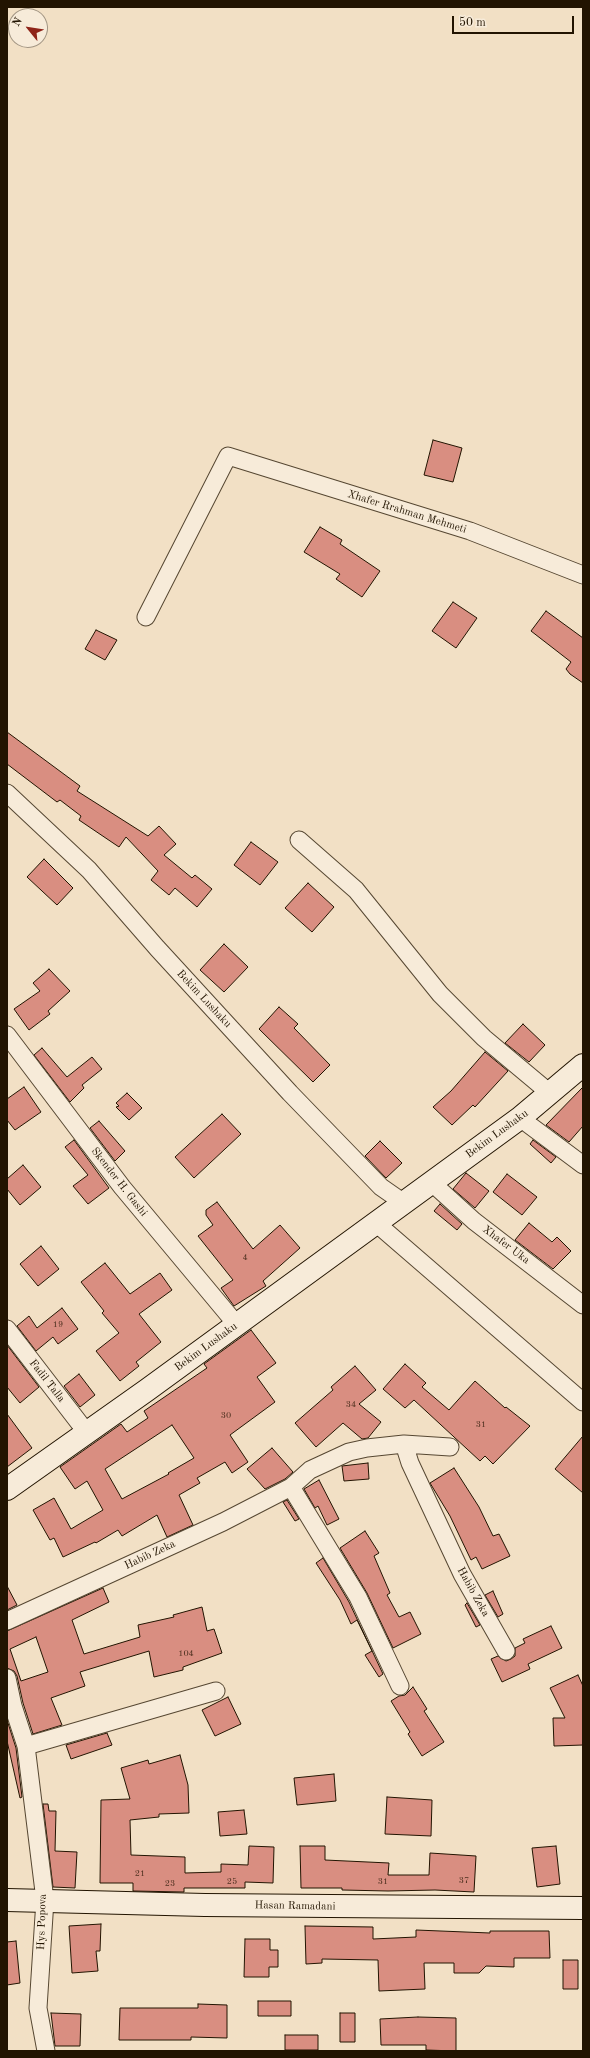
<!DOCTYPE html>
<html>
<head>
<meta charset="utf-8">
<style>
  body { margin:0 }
  #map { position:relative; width:590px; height:2058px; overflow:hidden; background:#f2e0c5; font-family:"Old Standard TT",serif }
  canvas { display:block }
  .frame { position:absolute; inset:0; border:8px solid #221401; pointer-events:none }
  .north { position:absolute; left:8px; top:8px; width:40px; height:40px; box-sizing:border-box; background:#f7ebd9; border:1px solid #a29583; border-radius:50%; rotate:300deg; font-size:11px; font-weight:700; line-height:16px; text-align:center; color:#221401 }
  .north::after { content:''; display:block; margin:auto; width:14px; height:18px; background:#8f2418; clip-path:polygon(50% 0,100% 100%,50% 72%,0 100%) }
  .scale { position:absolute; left:452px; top:16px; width:122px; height:18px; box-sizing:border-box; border:2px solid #221401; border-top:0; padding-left:5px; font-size:12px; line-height:14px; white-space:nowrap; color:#221401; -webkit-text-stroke:3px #f7ebd9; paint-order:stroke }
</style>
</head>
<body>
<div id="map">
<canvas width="590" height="2058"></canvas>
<div class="frame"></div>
<div class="north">N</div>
<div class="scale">50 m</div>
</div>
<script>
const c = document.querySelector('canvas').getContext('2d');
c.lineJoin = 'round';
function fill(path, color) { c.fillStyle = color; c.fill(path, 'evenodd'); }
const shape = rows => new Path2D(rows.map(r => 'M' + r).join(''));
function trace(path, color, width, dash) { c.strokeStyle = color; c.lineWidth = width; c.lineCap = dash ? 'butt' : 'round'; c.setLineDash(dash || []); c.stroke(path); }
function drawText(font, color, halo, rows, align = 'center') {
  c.font = font + ' "Old Standard TT",serif'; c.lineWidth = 4; c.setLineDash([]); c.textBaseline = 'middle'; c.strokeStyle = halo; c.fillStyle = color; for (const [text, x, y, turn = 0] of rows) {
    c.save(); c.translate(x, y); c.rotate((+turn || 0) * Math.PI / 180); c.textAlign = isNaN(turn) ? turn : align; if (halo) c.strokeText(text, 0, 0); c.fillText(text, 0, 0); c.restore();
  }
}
const building = shape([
  [433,440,462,448,453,482,424,475,433,440],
  [320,527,342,540,340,544,380,571,362,597,336,579,340,574,304,552,320,527],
  [453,602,477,618,456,648,432,631,453,602],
  [546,611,583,638,583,683,570,674,566,669,571,662,531,631,546,611],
  [96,630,117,640,105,660,85,649,96,630],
  [7,732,80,786,77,791,148,836,159,826,176,844,164,855,192,878,195,875,212,889,197,907,175,888,169,895,151,880,158,871,126,837,119,847,79,820,81,816,60,800,57,802,7,764,7,732],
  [251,842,278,862,260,885,234,865,251,842],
  [44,859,73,888,57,905,27,877,44,859],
  [308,883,334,907,312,932,285,908,308,883],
  [224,944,248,967,224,992,200,970,224,944],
  [49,969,70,991,48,1011,50,1014,29,1030,14,1009,40,991,33,983,49,969],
  [279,1007,298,1024,294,1028,330,1065,313,1082,259,1029,279,1007],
  [523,1024,545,1045,529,1062,505,1043,523,1024],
  [42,1048,67,1077,92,1057,102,1069,82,1085,84,1088,70,1102,34,1055,42,1048],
  [485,1052,508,1071,475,1107,473,1105,452,1125,433,1107,451,1091,485,1052],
  [24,1087,41,1112,15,1130,7,1120,7,1099,24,1087],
  [583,1087,583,1126,569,1142,546,1125,583,1087],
  [127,1093,142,1108,129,1120,116,1107,119,1106,116,1103,127,1093],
  [222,1114,241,1134,194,1178,175,1157,222,1114],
  [99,1121,125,1151,115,1161,90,1128,99,1121],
  [74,1140,109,1188,88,1204,73,1186,88,1175,65,1147,74,1140],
  [533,1140,556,1157,551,1163,530,1144,533,1140],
  [380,1141,402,1163,386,1178,365,1156,380,1141],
  [23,1165,41,1187,20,1205,7,1189,7,1179,23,1165],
  [466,1173,489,1191,475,1208,453,1189,466,1173],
  [507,1174,537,1197,522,1215,493,1192,507,1174],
  [217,1202,253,1249,280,1225,300,1248,263,1281,266,1286,234,1306,221,1288,233,1280,198,1236,213,1225,206,1215,206,1210,217,1202],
  [440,1204,462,1224,457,1230,434,1211,440,1204],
  [529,1223,552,1242,557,1237,571,1251,553,1269,515,1240,529,1223],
  [41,1246,59,1269,38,1286,20,1264,41,1246],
  [105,1263,130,1294,160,1273,172,1290,139,1314,161,1342,136,1362,139,1366,120,1381,96,1351,119,1333,102,1313,104,1311,81,1282,105,1263],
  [62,1308,78,1329,58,1344,53,1337,36,1351,17,1326,29,1316,37,1328,62,1308],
  [251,1330,276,1363,257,1377,275,1402,230,1435,248,1462,232,1473,225,1462,197,1478,200,1483,179,1495,193,1525,167,1537,157,1515,122,1536,118,1530,96,1543,95,1542,63,1557,54,1538,50,1540,33,1510,54,1498,71,1529,103,1510,87,1481,75,1489,60,1467,121,1424,127,1432,148,1418,144,1411,207,1368,204,1364,251,1330],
  [172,1425,194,1458,168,1473,169,1474,122,1499,105,1469,172,1425],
  [7,1345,39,1387,20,1403,7,1387,7,1345],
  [405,1364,426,1383,422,1387,449,1410,475,1381,505,1408,506,1407,530,1426,493,1464,485,1456,480,1461,414,1400,405,1408,383,1389,405,1364],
  [355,1366,376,1390,359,1404,381,1422,368,1438,362,1439,343,1423,316,1447,295,1423,333,1390,331,1387,355,1366],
  [79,1374,95,1395,80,1407,64,1386,79,1374],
  [7,1414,32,1448,7,1467,7,1414],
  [583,1436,583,1493,555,1469,583,1436],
  [272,1448,293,1472,285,1479,265,1489,247,1469,272,1448],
  [368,1463,369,1479,344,1481,342,1466,368,1463],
  [454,1468,479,1507,493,1536,499,1534,510,1556,482,1569,476,1557,471,1560,450,1516,430,1483,454,1468],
  [319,1480,339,1519,327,1525,318,1506,315,1508,304,1489,319,1480],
  [287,1500,299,1519,295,1521,283,1502,287,1500],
  [365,1531,379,1553,374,1556,390,1593,387,1595,399,1617,410,1612,421,1634,393,1648,367,1593,340,1548,365,1531],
  [323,1558,349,1602,383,1674,379,1677,365,1655,372,1651,357,1620,351,1624,340,1600,316,1563,323,1558],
  [7,1586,17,1605,7,1610,7,1586],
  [103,1588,109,1602,72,1620,84,1654,140,1637,138,1625,174,1617,173,1615,202,1607,207,1631,214,1629,222,1653,183,1667,183,1670,154,1677,149,1651,80,1672,85,1686,51,1698,62,1725,33,1734,23,1703,17,1676,14,1671,7,1668,7,1631,103,1588],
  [36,1637,48,1672,21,1681,10,1649,36,1637],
  [493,1591,503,1614,498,1617,485,1595,493,1591],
  [467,1603,480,1625,476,1627,465,1605,467,1603],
  [551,1626,562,1648,528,1664,530,1669,502,1682,491,1659,498,1656,506,1661,511,1659,515,1656,515,1648,525,1643,523,1639,551,1626],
  [578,1675,583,1686,583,1745,554,1746,553,1718,565,1718,550,1688,578,1675],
  [413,1687,427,1709,424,1711,444,1742,422,1756,408,1734,410,1732,391,1701,399,1696,405,1695,413,1687],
  [228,1697,241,1724,215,1736,202,1710,228,1697],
  [7,1720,16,1748,22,1797,20,1798,7,1741,7,1720],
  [107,1733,112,1745,71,1759,66,1745,107,1733],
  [180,1755,188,1785,189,1813,159,1814,159,1817,130,1820,131,1855,185,1857,185,1873,221,1872,221,1864,248,1865,249,1846,274,1847,273,1883,245,1882,245,1888,184,1888,184,1892,133,1891,133,1883,100,1883,101,1800,130,1799,121,1768,148,1760,149,1764,180,1755],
  [334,1774,336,1801,297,1805,294,1778,334,1774],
  [387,1797,432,1800,431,1836,385,1834,387,1797],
  [43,1804,48,1804,49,1811,56,1811,55,1851,77,1852,75,1888,53,1887,43,1804],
  [244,1810,247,1834,220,1836,218,1812,244,1810],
  [300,1846,325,1846,325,1860,389,1863,388,1875,429,1875,430,1853,476,1856,474,1892,435,1890,388,1891,342,1890,342,1888,301,1888,300,1846],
  [556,1846,560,1884,537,1887,532,1848,556,1846],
  [101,1924,100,1951,96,1951,98,1971,72,1973,69,1926,101,1924],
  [305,1926,373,1927,373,1939,416,1937,416,1930,490,1933,490,1931,549,1931,550,1958,514,1958,514,1967,486,1966,479,1973,454,1973,454,1963,424,1963,425,1989,379,1991,378,1960,322,1959,322,1963,306,1964,305,1926],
  [245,1939,270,1939,270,1950,278,1950,278,1967,269,1967,269,1977,244,1977,245,1939],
  [16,1941,20,1983,7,1985,7,1942,16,1941],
  [563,1960,578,1960,578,1989,563,1989,563,1960],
  [258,2001,291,2001,291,2016,258,2016,258,2001],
  [198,2004,227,2005,227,2038,191,2037,191,2040,119,2040,120,2008,198,2008,198,2004],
  [51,2013,81,2014,80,2046,55,2046,51,2013],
  [340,2013,355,2013,355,2042,340,2042,340,2013],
  [418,2017,456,2018,456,2051,426,2050,426,2045,381,2045,380,2019,418,2017],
  [285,2035,318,2035,318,2050,285,2050,285,2035]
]);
fill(building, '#d98e81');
trace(building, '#221401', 1);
const street = shape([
  [146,617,228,456,470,531,583,575],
  [7,793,89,870,157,948,290,1093,381,1187,404,1203],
  [299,840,356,890,440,994,484,1038,551,1094],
  [7,1035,122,1187,237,1325],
  [520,1118,583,1165],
  [431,1182,474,1221,583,1305],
  [376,1223,583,1402],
  [7,1329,87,1433],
  [404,1444,410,1463,462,1574,506,1651],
  [291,1487,358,1597,400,1686],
  [7,1621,223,1522,291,1487,310,1470,349,1452,367,1448,404,1444,450,1447],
  [7,1678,13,1706,26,1746,45,1900,38,2008,46,2051],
  [26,1746,216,1691]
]);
const secondary = shape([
  [7,1489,147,1390,520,1118,583,1065],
  [7,1900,205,1905,583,1908]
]);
trace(street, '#564732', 19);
trace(secondary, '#221401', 24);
trace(street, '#f7ebd9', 17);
trace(secondary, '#f7ebd9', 22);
drawText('9px', '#503221', null, [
  ["4",245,1258],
  ["19",58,1325],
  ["34",351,1405],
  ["30",226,1416],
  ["31",481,1425],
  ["104",186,1654],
  ["21",140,1874],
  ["37",464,1881],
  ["25",232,1882],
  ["31",383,1882],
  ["23",170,1884]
]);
drawText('11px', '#221401', '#f7ebd9', [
  ["Xhafer Rrahman Mehmeti",407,512,17],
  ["Bekim Lushaku",204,999,47],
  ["Bekim Lushaku",497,1134,-36],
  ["Skender H. Gashi",119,1182,52],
  ["Xhafer Uka",506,1245,37],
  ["Bekim Lushaku",206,1347,-36],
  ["Fadil Talla",47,1381,52],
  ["Habib Zeka",150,1555,-25],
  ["Habib Zeka",473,1592,61],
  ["Hasan Ramadani",295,1906,1],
  ["Hys Popova",42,1922,-88]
]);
</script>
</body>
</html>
